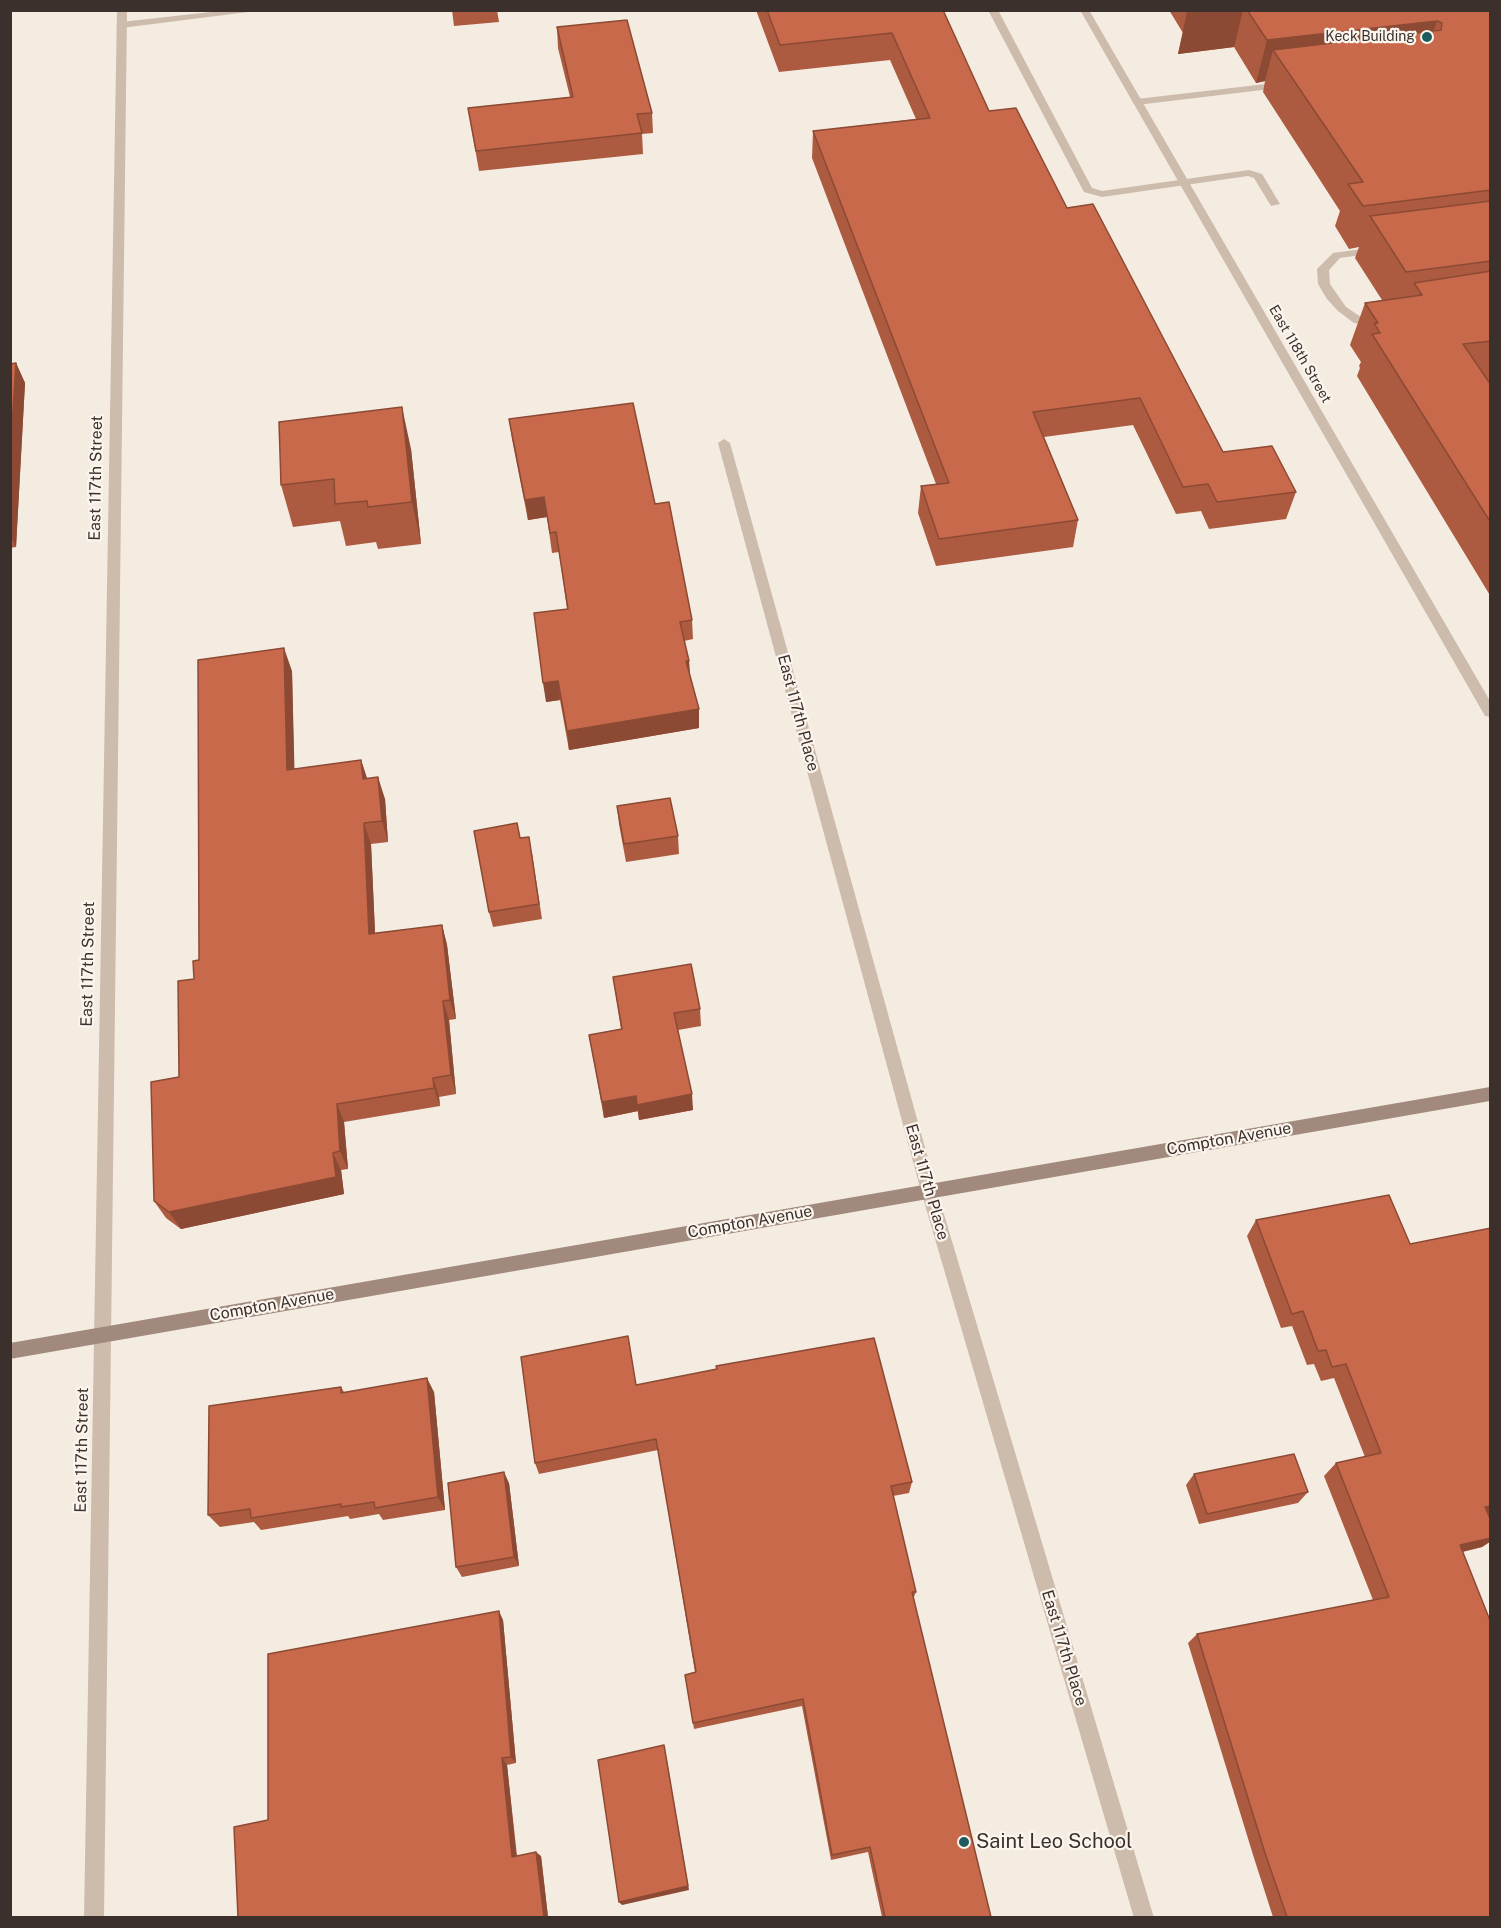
<!DOCTYPE html>
<html>
<head>
<meta charset="utf-8">
<style>
  body { margin:0 }
  #map { position:relative; width:1501px; height:1928px; overflow:hidden; background:#f4ebe1; font-family:"Public Sans",sans-serif }
  canvas { display:block }
  .frame { position:absolute; inset:0; border:12px solid #3b302b; pointer-events:none }
</style>
</head>
<body>
<div id="map">
<canvas width="1501" height="1928"></canvas>
<div class="frame"></div>
</div>
<script>
const c = document.querySelector('canvas').getContext('2d');
c.lineJoin = 'round';
const shape = rows => new Path2D(rows.map(r => 'M' + r).join(''));
function fill(path, color) { c.fillStyle = color; c.fill(path, 'evenodd'); }
function trace(path, color, width, dash) { c.strokeStyle = color; c.lineWidth = width; c.lineCap = dash ? 'butt' : 'round'; c.setLineDash(dash || []); c.stroke(path); }
function drawText(font, color, halo, rows, align = 'center') {
  c.font = font + ' "Public Sans",sans-serif'; c.lineWidth = 4.5; c.setLineDash([]); c.textBaseline = 'middle'; c.strokeStyle = halo; c.fillStyle = color; for (const [text, x, y, turn = 0] of rows) {
    c.save(); c.translate(x, y); c.rotate((+turn || 0) * Math.PI / 180); c.textAlign = isNaN(turn) ? turn : align; if (halo) c.strokeText(text, 0, 0); c.fillText(text, 0, 0); c.restore();
  }
}
fill(shape([
  [229,10,264,10,121,28,116,25,121,22,229,10],
  [988,10,998,10,1092,188,1102,191,1249,170,1262,174,1280,204,1271,206,1254,178,1248,176,1102,197,1084,192,988,10],
  [1283,82,1287,83,1287,87,1137,105,1132,102,1137,99,1283,82],
  [1377,247,1381,248,1381,252,1340,258,1329,270,1330,284,1346,307,1361,317,1379,318,1385,322,1379,326,1354,323,1338,311,1327,299,1318,284,1317,269,1333,253,1377,247]
]), '#cdbbac');
fill(shape([
  [117,10,127,10,104,1918,84,1918,117,10],
  [1080,10,1089,10,1490,701,1490,717,1485,716,1080,10],
  [724,439,730,443,937,1191,1154,1918,1134,1918,921,1191,718,443,724,439]
]), '#cdbbac');
fill(shape([
  [1490,1087,1490,1101,10,1359,10,1343,1490,1087]
]), '#a18a7d');
fill(shape([
  [452,10,497,10,499,22,454,26],
  [756,10,943,10,989,111,1067,208,1223,452,1296,492,1286,519,1209,529,1201,511,1176,514,1133,425,1044,437,1078,520,1073,547,936,566,918,513,921,486,936,484,812,158,813,131,916,119,890,60,779,72],
  [1169,10,1491,10,1491,380,1487,381,1491,385,1491,597,1357,376,1360,368,1359,366,1361,362,1350,345,1365,303,1382,300,1355,258,1359,247,1349,249,1335,226,1340,211,1263,92,1265,81,1256,83,1234,47,1178,54,1183,33],
  [557,27,652,113,653,133,642,134,643,154,479,171,468,108,570,97,558,48],
  [16,363,25,383,16,547,10,548,10,364],
  [509,419,655,504,692,620,693,639,684,641,689,661,690,675,699,728,569,750,560,700,546,702,567,609,559,552,552,553,547,517,528,520,512,439],
  [411,449,421,544,378,549,376,542,346,546,340,521,293,527,281,485],
  [292,671,294,769,361,760,367,779,385,799,388,842,371,844,375,933,442,925,447,945,456,1019,449,1020,456,1094,439,1097,440,1106,344,1122,348,1169,341,1170,344,1194,181,1229,166,1218,154,1201,179,1077,194,979],
  [617,806,678,836,679,854,626,862,619,824],
  [520,838,532,853,542,919,493,927,489,912],
  [613,977,700,1009,701,1026,678,1030,693,1110,639,1120,638,1111,604,1118,589,1035,621,1029],
  [1256,1220,1488,1515,1491,1521,1491,1541,1482,1547,1462,1552,1491,1917,1273,1917,1254,1858,1188,1643,1197,1634,1373,1600,1324,1476,1336,1463,1365,1457,1334,1378,1321,1381,1314,1364,1307,1365,1292,1326,1281,1328,1247,1236],
  [636,1385,912,1482,909,1493,893,1496,916,1592,913,1599,991,1917,882,1917,868,1852,831,1860,802,1706,694,1729,685,1675,695,1672,658,1450,539,1474,535,1463],
  [341,1387,344,1392,434,1392,445,1510,383,1520,379,1514,350,1519,348,1516,261,1530,254,1522,220,1527,208,1515],
  [1194,1474,1308,1492,1298,1503,1199,1524,1186,1485],
  [509,1483,519,1566,462,1577,456,1567],
  [503,1620,516,1763,507,1765,517,1856,541,1856,548,1917,268,1820]
]), '#ac5a40');
fill(shape([
  [1197,10,1243,10,1234,47,1178,54,1187,12],
  [1437,21,1423,63,1273,50,1265,81,1256,83,1267,40],
  [16,363,25,383,16,547,10,535,10,457],
  [402,407,411,449,421,544,412,502],
  [544,497,547,517,528,520,525,500],
  [284,648,292,671,295,791,287,770],
  [686,661,689,661,690,680],
  [558,681,560,700,546,702,543,683],
  [699,709,699,728,569,750,567,731],
  [361,760,368,781,363,779],
  [378,777,385,799,388,842,382,821],
  [364,823,371,844,376,954,369,934],
  [442,925,447,945,456,1019,450,1000],
  [443,1001,449,1020,456,1094,451,1075],
  [433,1078,439,1097,440,1106,434,1088],
  [692,1094,693,1110,639,1120,637,1105],
  [636,1096,638,1111,604,1118,602,1102],
  [337,1104,344,1122,348,1169,340,1151],
  [333,1153,341,1170,344,1194,181,1229,169,1212],
  [427,1378,434,1392,445,1510,438,1497],
  [504,1472,509,1483,519,1566,514,1557],
  [1491,1506,1491,1514,1469,1519,1485,1507],
  [1491,1538,1491,1541,1482,1547,1445,1556,1460,1545],
  [499,1611,503,1620,516,1763,511,1757],
  [664,1745,689,1890,622,1905,619,1902],
  [502,1758,507,1765,517,1861,512,1857],
  [536,1852,541,1856,548,1917,544,1917]
]), '#8c4a34');
const building = shape([
  [767,10,943,10,989,111,1016,108,1067,208,1093,204,1223,452,1272,446,1296,492,1217,502,1208,484,1183,487,1140,398,1033,412,1078,520,939,539,921,486,949,483,813,131,930,118,892,33,780,45,767,10],
  [1247,10,1491,10,1491,190,1363,206,1348,184,1363,182,1273,50,1441,30,1442,23,1437,21,1267,40,1247,10],
  [627,20,652,113,637,114,642,133,476,151,468,108,573,97,557,27,627,20],
  [1491,201,1491,261,1406,272,1370,216,1491,201],
  [1491,271,1491,341,1463,344,1491,385,1491,523,1372,334,1380,333,1374,323,1378,323,1365,303,1422,295,1414,283,1491,271],
  [16,363,10,457,10,364,16,363],
  [633,403,655,504,669,502,692,620,680,622,689,661,686,661,699,709,567,731,558,681,543,683,534,613,568,609,556,532,550,533,544,497,525,500,509,419,633,403],
  [402,407,412,502,368,507,367,501,335,504,334,479,281,485,279,422,402,407],
  [284,648,287,770,361,760,363,779,378,777,382,821,364,823,369,934,442,925,450,1000,443,1001,451,1075,433,1078,434,1088,337,1104,340,1151,333,1153,336,1177,169,1212,154,1201,151,1082,179,1077,178,981,194,979,193,961,199,960,198,660,284,648],
  [670,798,678,836,624,844,617,806,670,798],
  [517,823,520,838,529,837,539,904,489,912,474,831,517,823],
  [691,964,700,1009,674,1013,692,1094,637,1105,636,1096,602,1102,589,1035,622,1029,613,977,691,964],
  [1389,1195,1410,1244,1491,1228,1491,1506,1485,1507,1491,1521,1491,1538,1460,1545,1491,1623,1491,1917,1287,1917,1265,1853,1197,1634,1389,1597,1336,1463,1381,1453,1346,1364,1332,1367,1326,1350,1318,1351,1303,1311,1292,1314,1256,1220,1389,1195],
  [628,1336,636,1385,717,1369,716,1366,874,1338,912,1482,891,1486,916,1592,912,1592,991,1917,885,1917,870,1847,832,1855,803,1699,693,1723,685,1675,696,1672,656,1439,535,1463,521,1357,628,1336],
  [427,1378,438,1497,375,1508,374,1502,341,1507,341,1504,251,1518,250,1509,208,1515,209,1406,341,1387,341,1393,427,1378],
  [1294,1454,1308,1492,1207,1514,1194,1474,1294,1454],
  [504,1472,514,1557,456,1567,448,1483,504,1472],
  [499,1611,511,1757,502,1758,512,1857,536,1852,544,1917,238,1917,234,1827,268,1820,268,1654,499,1611],
  [664,1745,688,1886,619,1902,598,1760,664,1745]
]);
fill(building, '#c8694b');
trace(building, '#8c4a34', 1.5);
for (const [x, y, r, color] of [
  [1427,37,6,"#1f5a5e"],
  [964,1842,6,"#1f5a5e"]
]) { const dot = new Path2D(); dot.arc(x, y, r, 0, 2 * Math.PI); c.fillStyle = color; c.fill(dot); trace(dot, '#fbf5ee', 2); }
drawText('14px', '#3b302b', '#fbf5ee', [
  ["Keck Building",1415,37]
], 'right');
drawText('14px', '#3b302b', '#fbf5ee', [
  ["East 118th Street",1300,354,60]
]);
drawText('16px', '#3b302b', '#fbf5ee', [
  ["East 117th Street",96,478,-89],
  ["East 117th Place",798,713,75],
  ["East 117th Street",88,964,-89],
  ["Compton Avenue",1229,1139,-10],
  ["East 117th Place",927,1182,74],
  ["Compton Avenue",750,1222,-10],
  ["Compton Avenue",272,1305,-10],
  ["East 117th Street",82,1450,-89],
  ["East 117th Place",1064,1648,73]
]);
drawText('20px', '#3b302b', '#fbf5ee', [
  ["Saint Leo School",976,1842]
], 'left');
</script>
</body>
</html>
